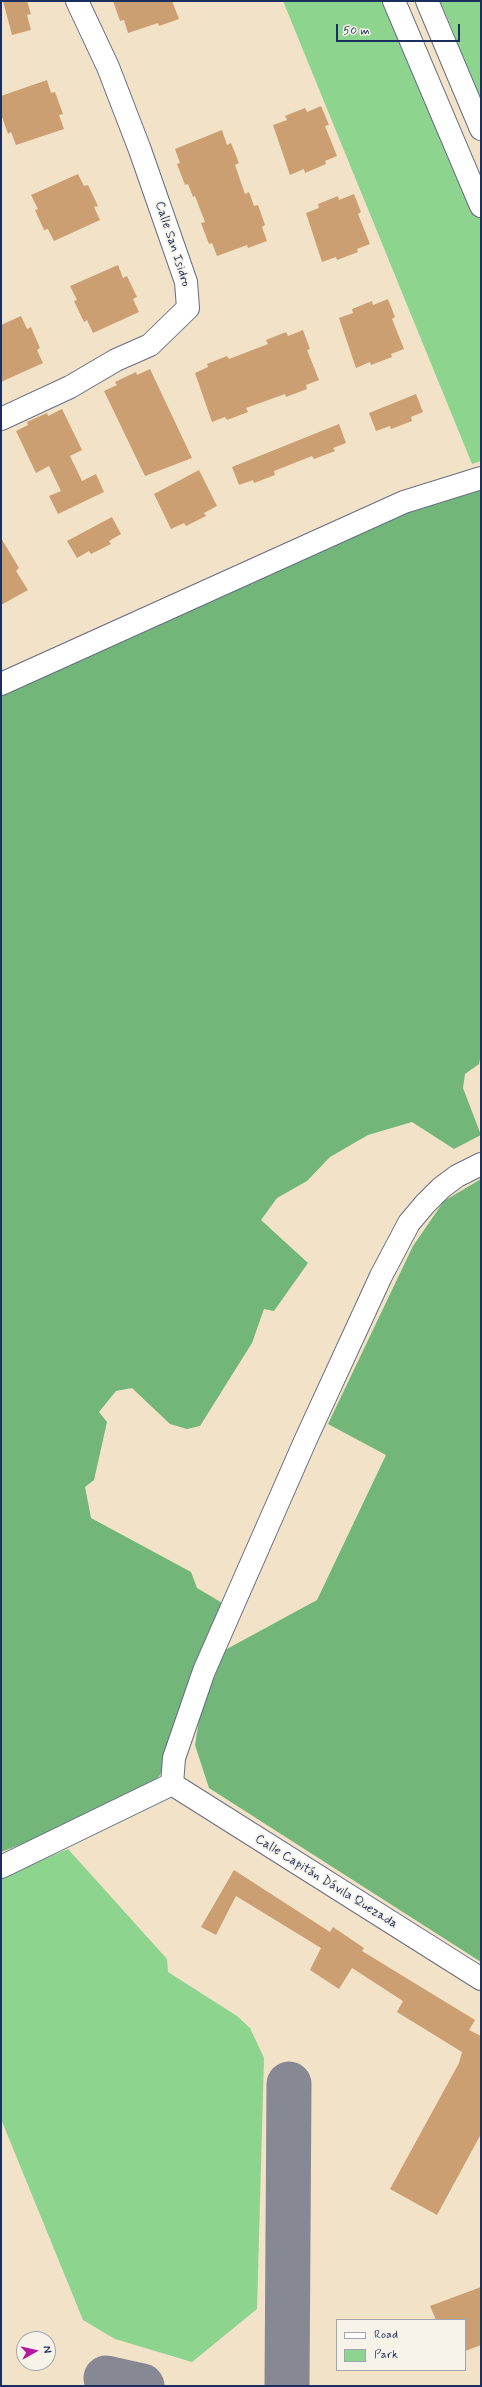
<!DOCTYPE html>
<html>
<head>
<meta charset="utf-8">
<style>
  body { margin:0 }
  #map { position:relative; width:482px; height:2387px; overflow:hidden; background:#f2e2c8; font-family:Mynerve,sans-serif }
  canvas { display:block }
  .frame { position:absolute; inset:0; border:2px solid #1b2f5e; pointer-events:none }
  .legend { position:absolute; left:336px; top:2319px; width:130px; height:52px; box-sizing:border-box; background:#f7f3e8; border:1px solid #9fa5b1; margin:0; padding:5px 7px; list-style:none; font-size:12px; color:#1b2f5e }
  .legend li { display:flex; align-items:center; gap:8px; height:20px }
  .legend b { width:20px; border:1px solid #9fa5b1 }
  .north { position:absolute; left:16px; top:2331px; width:40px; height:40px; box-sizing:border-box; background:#f7f3e8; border:1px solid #9fa5b1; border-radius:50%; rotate:82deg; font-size:11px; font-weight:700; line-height:16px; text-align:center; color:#1b2f5e }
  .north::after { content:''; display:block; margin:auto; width:14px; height:18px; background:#b5179e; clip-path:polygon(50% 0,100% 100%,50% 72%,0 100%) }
  .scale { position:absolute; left:336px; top:24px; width:124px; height:18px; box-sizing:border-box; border:2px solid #1b2f5e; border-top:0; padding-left:5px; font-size:12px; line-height:14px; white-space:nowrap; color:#1b2f5e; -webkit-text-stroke:3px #f7f3e8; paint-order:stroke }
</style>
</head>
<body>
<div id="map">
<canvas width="482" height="2387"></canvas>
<div class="frame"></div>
<ul class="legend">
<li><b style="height:5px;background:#fff"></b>Road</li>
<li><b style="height:11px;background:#8dd48f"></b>Park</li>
</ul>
<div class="north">N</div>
<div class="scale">50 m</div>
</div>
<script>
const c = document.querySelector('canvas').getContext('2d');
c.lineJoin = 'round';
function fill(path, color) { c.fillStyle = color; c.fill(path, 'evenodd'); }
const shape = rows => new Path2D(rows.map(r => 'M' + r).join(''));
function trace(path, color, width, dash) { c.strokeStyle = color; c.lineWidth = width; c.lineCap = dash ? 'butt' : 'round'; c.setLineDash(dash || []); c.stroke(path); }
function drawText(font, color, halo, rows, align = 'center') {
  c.font = font + ' Mynerve,sans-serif'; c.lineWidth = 3.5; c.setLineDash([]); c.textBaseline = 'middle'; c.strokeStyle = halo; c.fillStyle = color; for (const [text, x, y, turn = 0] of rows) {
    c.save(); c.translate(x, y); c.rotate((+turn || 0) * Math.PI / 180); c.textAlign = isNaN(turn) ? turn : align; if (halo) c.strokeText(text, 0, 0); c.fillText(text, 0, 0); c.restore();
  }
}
fill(shape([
  [283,1,400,1,481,179,481,461,472,464,470,459],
  [439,1,481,1,481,101,447,17],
  [68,1849,167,1959,168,1972,237,2016,250,2028,264,2058,257,2309,192,2362,115,2339,83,2320,1,2119,1,1877],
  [106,2378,138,2386,86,2386]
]), '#8dd48f');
fill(shape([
  [481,480,481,1054,479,1064,465,1074,463,1088,481,1135,454,1149,412,1122,368,1135,330,1157,307,1181,277,1198,261,1220,308,1263,274,1311,264,1309,252,1343,200,1426,187,1429,170,1424,132,1388,116,1391,99,1412,107,1422,94,1480,85,1487,91,1518,191,1572,197,1588,224,1604,160,1775,142,1795,54,1832,1,1852,1,686],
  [481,1179,481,1962,209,1788,195,1745,200,1714,225,1650,317,1600,386,1455,328,1424,413,1246,444,1201]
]), '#72b67a');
trace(shape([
  [106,2378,142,2386],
  [287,2386,289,2084]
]), '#868893', 45);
fill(shape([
  [3,1,27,1,31,14,27,15,31,30,12,35],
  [113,1,172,1,179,19,159,26,158,23,128,33,124,20,120,21],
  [47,80,51,93,55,92,63,114,59,115,64,129,16,145,11,132,8,134,1,114,1,96],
  [321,106,329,125,325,126,337,156,325,161,326,164,305,173,304,169,290,175,273,125,287,120,285,116,305,108,307,112],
  [222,130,227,145,231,143,239,163,235,165,245,194,249,192,254,206,258,205,265,225,262,227,267,241,248,248,247,245,217,256,212,243,209,244,201,223,205,222,195,196,193,197,188,184,185,185,177,164,180,163,175,149],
  [78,174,84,186,88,185,98,206,94,207,100,220,54,241,48,229,44,230,35,210,38,209,31,195],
  [354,194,361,212,358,214,370,244,357,249,358,252,337,260,336,257,322,262,306,213,319,208,318,204,338,196,339,200],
  [118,265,123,278,127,276,137,297,133,299,139,312,93,333,87,320,84,322,74,301,77,300,70,286],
  [388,299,395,317,392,319,404,349,391,354,392,357,371,365,370,362,356,368,339,318,353,313,352,309,372,301,373,305],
  [21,316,27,329,31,327,40,348,37,350,43,363,1,382,1,325],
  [303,330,310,349,307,350,319,380,306,385,307,389,286,397,285,394,246,408,248,412,227,420,225,417,212,422,195,373,208,367,207,364,227,356,229,359,268,344,266,340,286,332,288,336],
  [150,369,192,458,145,476,104,391,117,385,115,382,136,372,137,375],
  [416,394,423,412,411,417,412,421,391,429,390,426,376,431,369,413],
  [62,409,82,450,70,456,82,481,96,474,104,492,58,514,49,496,61,491,49,466,36,473,16,431,28,425,27,422,47,413,48,416],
  [339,424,346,443,333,448,335,451,314,459,312,456,274,471,275,475,254,483,253,480,239,485,232,467],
  [199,470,217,506,204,513,206,516,186,526,184,523,171,529,154,494],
  [112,517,121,534,109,541,111,544,91,554,89,551,77,558,67,541],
  [1,538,19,568,16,571,28,590,1,605],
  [234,1870,330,1932,333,1927,364,1948,362,1951,475,2020,469,2030,481,2036,481,2134,437,2215,390,2189,459,2063,462,2052,397,2012,403,2001,352,1968,339,1989,310,1970,321,1948,236,1896,216,1935,201,1927],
  [481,2287,481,2345,465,2351,465,2320,436,2320,430,2306]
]), '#cc9f72');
const minor = shape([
  [394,1,481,206],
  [427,1,481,129],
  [1,419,70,387,116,360,150,345,188,308,186,282,140,150,108,67,77,1],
  [1,684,404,502,481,478],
  [172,1784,174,1758,204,1671,306,1439,381,1276,409,1223,425,1204,441,1188,457,1176,481,1164],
  [172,1784,481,1979],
  [1,1867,172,1784]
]);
trace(minor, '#666e83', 24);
trace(minor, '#fff', 22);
drawText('13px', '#1b2f5e', '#f7f3e8', [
  ["Calle San Isidro",172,244,72],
  ["Calle Capitán Dávila Quezada",326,1882,32]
]);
</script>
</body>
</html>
